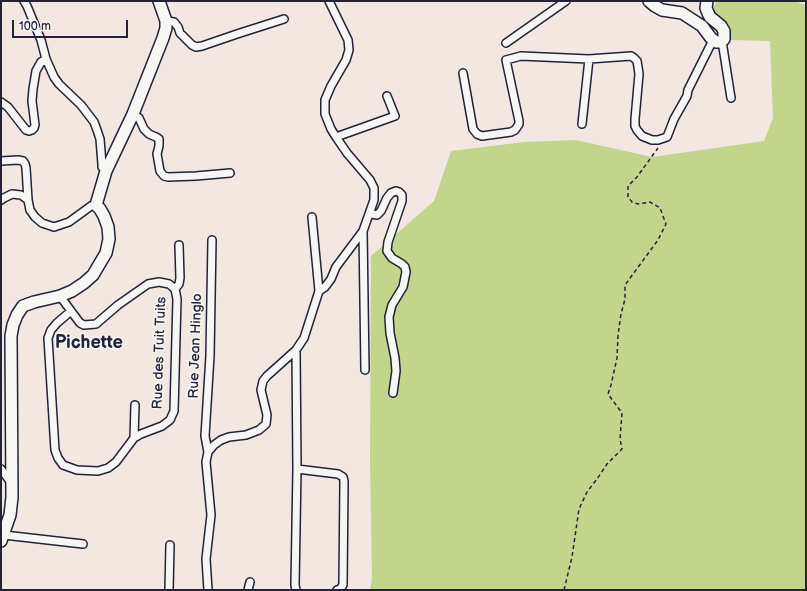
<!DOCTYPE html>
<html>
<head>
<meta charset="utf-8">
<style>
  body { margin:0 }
  #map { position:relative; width:807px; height:591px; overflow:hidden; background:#f3e7e2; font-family:"Balsamiq Sans",sans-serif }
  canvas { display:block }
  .frame { position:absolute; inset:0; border:2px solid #22223b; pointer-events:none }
  .scale { position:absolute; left:12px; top:20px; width:116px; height:18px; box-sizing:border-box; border:2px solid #22223b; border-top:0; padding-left:5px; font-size:12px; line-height:14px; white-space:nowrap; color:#22223b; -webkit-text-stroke:3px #f6f6f2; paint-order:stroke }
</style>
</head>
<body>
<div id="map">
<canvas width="807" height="591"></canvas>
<div class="frame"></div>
<div class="scale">100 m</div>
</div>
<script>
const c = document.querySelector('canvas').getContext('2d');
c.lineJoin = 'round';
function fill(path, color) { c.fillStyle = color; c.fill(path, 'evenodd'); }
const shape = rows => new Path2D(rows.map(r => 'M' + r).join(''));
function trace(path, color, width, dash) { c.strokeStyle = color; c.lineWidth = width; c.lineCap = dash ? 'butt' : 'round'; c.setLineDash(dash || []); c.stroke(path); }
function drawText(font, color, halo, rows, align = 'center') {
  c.font = font + ' "Balsamiq Sans",sans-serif'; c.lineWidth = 3; c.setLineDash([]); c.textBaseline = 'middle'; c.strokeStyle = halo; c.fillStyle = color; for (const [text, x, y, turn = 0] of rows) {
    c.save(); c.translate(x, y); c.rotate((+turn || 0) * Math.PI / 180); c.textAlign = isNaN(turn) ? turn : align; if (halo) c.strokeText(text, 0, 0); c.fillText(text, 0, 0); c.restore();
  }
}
fill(shape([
  [717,1,794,1,806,5,806,590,370,590,372,579,370,461,371,256,434,201,451,151,524,142,576,140,652,157,764,141,773,118,770,41,731,40,729,25,711,10]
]), '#c3d58a');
const street = shape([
  [24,1,27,6,41,40,46,59,54,77,59,84,81,105,94,122,97,130,100,139,102,164,102,167,106,171],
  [166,21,174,22,178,27,180,33,192,45,196,47,202,46,237,34,284,19],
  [722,41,731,98],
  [506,43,566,1],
  [463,73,473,129,477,134,482,136,511,132,515,130,519,124,519,121,506,60,521,56,589,59,631,56,634,58,637,61,638,67,639,74,635,119,635,126,637,130,642,136,652,140,658,140,667,137,674,119,687,96,688,90,713,40],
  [1,102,8,107,26,130,29,131,32,130,34,128,35,125,32,101,33,89,36,71,41,62,46,59],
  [133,114,139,118,144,129,149,134,156,137,159,139,159,146,157,154,160,171,164,176,168,177,196,176,230,173],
  [582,124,589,59],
  [336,137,395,116,387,96],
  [1,161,18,160,23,161,25,164,26,168,28,200],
  [1,200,4,198,12,194,21,195,28,200,30,210,35,217,42,223,54,227,69,222,91,206,96,205],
  [370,212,372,214,377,215,381,211,387,198,391,193,396,191,399,192,402,195,402,201,388,242,387,251,392,258,402,264,405,267,406,272,403,287,392,305,389,317,390,333,395,358,396,371,393,393],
  [312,217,319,291],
  [363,231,365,370],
  [175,289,179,284,180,278,179,245],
  [60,296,71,311,80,323,84,325,96,324,118,305,148,284,159,282,169,284,175,289,177,299,174,411,170,420,162,426,141,434,134,438,116,462,108,468,98,471,77,470,63,465,58,458,55,450,48,338,51,330,57,323,71,311],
  [296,350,297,469,295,585,296,590],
  [134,438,135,405],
  [208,452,205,436,210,356,212,240],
  [1,469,12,484],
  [297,469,338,474,343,477,344,481,343,585,340,589,337,590],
  [4,535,83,544],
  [169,590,170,545],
  [208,590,206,559,211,515,206,462,208,452,214,445,221,440,229,437,246,435,259,430,266,424,267,415,261,390,263,381,267,376,296,350,304,338,319,291,325,287,331,279,336,267,363,231,374,200,374,188,370,180,347,153,336,137,331,129,325,114,325,100,331,86,346,60,349,50,348,40,329,1],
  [248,590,250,582]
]);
const secondary = shape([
  [649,1,655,6,662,10,682,13,702,26,711,38,716,42,719,42,722,41,724,39,724,31,721,26,710,17,708,13,706,8,707,1],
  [1,541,10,515,12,497,11,336,13,325,17,315,23,306,34,302,60,296,72,291,84,283,93,275,106,253,109,239,108,227,104,216,100,209,96,205,106,171,133,114,163,38,166,28,166,21,159,1]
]);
trace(street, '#22223b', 10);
trace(secondary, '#22223b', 14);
trace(shape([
  [564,590,572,557,579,509,587,492,597,479,607,464,622,449,620,439,622,413,608,394,611,385,617,358,618,335,621,314,625,299,625,285,658,240,666,224,660,208,650,202,638,204,632,202,628,197,628,186,637,177,658,148]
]), '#22223b', 1.5, [4, 3]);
trace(street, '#f6f6f2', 7);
trace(secondary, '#f6f6f2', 11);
drawText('14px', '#22223b', '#f6f6f2', [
  ["Rue Jean Hinglo",196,346,-88],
  ["Rue des Tuit Tuits",160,353,-88]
]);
drawText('bold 18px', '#22223b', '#f6f6f2', [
  ["Pichette",89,343]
]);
</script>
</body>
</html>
